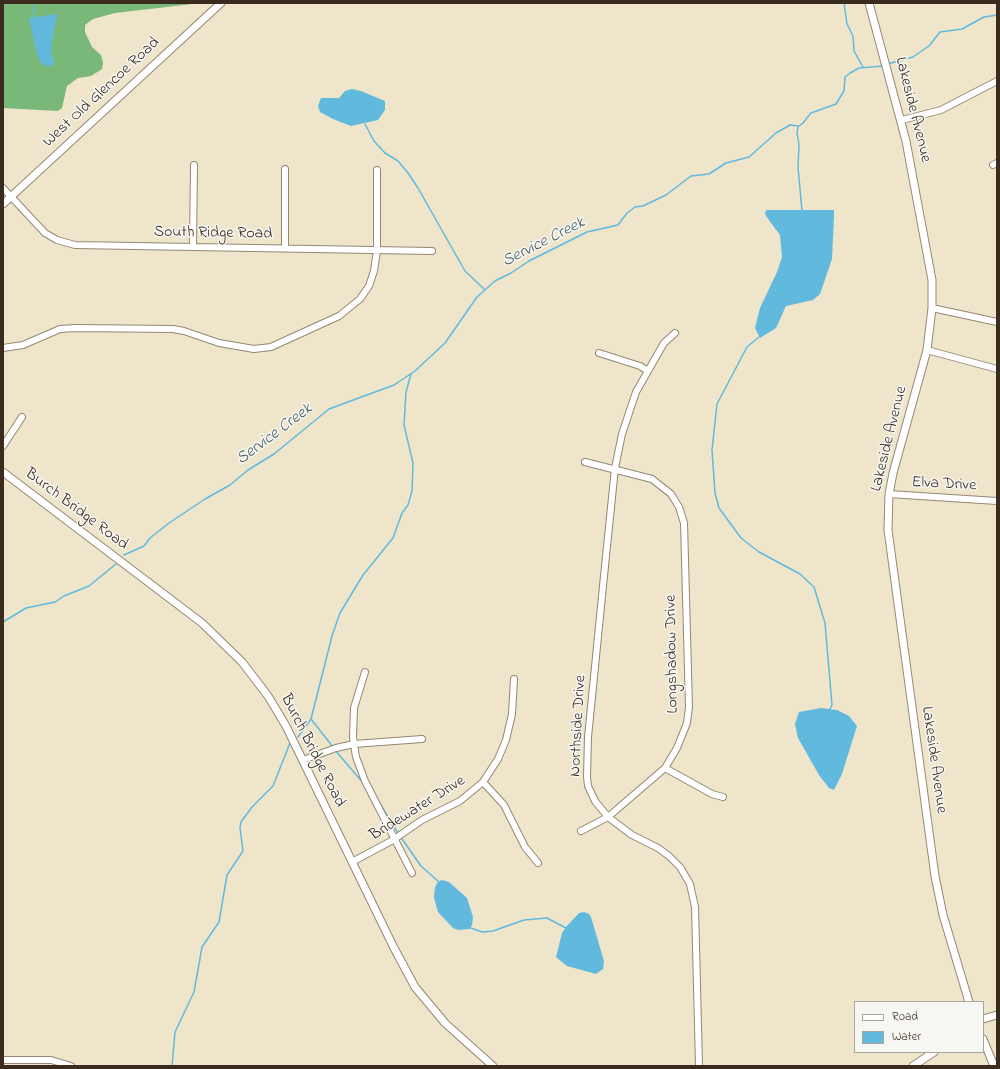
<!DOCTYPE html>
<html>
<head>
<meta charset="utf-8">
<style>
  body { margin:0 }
  #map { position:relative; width:1000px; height:1069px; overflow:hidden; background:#eee5ca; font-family:"Indie Flower",sans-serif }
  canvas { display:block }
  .frame { position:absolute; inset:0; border:4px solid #3b2a1e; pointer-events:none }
  .legend { position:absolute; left:854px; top:1001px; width:130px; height:52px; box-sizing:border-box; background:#f6f6f2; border:1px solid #aba49d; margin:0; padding:5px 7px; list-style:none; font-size:12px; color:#3b2a1e }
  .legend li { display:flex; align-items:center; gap:8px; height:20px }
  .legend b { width:20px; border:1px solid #aba49d }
</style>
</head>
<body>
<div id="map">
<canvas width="1000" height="1069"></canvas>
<div class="frame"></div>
<ul class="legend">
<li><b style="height:5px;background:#fff"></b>Road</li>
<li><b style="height:11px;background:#61bade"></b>Water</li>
</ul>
</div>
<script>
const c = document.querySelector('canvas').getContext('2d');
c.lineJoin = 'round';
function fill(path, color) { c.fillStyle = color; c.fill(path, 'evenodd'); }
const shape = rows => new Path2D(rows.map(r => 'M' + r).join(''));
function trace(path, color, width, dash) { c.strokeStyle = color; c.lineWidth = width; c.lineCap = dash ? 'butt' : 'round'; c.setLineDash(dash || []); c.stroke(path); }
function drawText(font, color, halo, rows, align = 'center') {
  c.font = font + ' "Indie Flower",sans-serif'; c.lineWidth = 3; c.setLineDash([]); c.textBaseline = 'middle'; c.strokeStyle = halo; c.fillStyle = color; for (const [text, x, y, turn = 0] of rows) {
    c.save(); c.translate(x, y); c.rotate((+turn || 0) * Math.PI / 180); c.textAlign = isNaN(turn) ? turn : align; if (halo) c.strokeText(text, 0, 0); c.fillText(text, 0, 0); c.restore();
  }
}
fill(shape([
  [3,3,201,3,115,13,93,19,85,25,85,32,92,47,101,55,103,63,102,69,91,76,78,78,67,86,62,108,58,111,3,108]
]), '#79b878');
fill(shape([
  [57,14,52,42,51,52,54,63,53,65,47,67,40,62,36,50,29,18],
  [352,89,361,91,385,101,385,110,378,120,351,126,333,119,320,112,318,106,321,98,339,98,345,91],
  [767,210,834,210,834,216,832,259,820,294,813,300,786,306,776,328,760,338,755,328,760,308,777,272,782,257,780,235,766,216,765,212],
  [821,708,837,710,849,716,857,726,842,774,834,790,829,788,819,775,798,738,795,724,799,712],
  [442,880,449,882,467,898,473,917,472,925,469,929,458,930,453,928,438,912,434,898,435,887,438,882],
  [584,912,589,914,591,917,604,961,603,969,596,974,567,966,556,957,562,933,566,927,579,913]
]), '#61bade');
trace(shape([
  [32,3,35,17],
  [844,3,847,24,853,36,854,51,863,67],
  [887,64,913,57,929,46,940,32,962,29,984,17,997,15],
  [365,124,374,141,385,153,398,161,408,173,418,188,465,271,484,289],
  [798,126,797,133,799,145,798,167,802,211],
  [759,337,747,347,717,404,712,450,715,493,719,508,741,538,759,552,800,574,814,587,825,623,832,705,830,709],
  [124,555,144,546,150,538,169,523,205,499,230,485,248,470,274,454,329,409,394,385,415,371,445,343,477,297,495,281,511,273,529,261,587,232,618,225,627,213,635,207,643,206,666,195,691,176,709,174,726,163,749,157,776,133,790,125,799,126,803,123,811,113,836,104,844,91,845,77,850,73,859,68,884,66],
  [3,622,26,608,55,602,64,596,89,586,116,564],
  [311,719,333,747],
  [298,737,311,719,332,636,340,613,363,575,393,538,402,513,408,505,412,491,413,463,404,425,406,392,411,374],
  [335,750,364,784],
  [379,802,398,833],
  [400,836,421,866,439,882],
  [468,927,482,932,493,931,524,920,547,918,566,928],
  [172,1066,175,1032,194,992,202,947,219,922,227,875,243,851,240,828,241,822,252,807,273,786,290,743]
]), '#61bade', 1.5);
const minor = shape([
  [902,120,941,110,997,81],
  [993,165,997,163],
  [3,188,45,233,57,240,75,245,432,251],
  [193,246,194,165],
  [285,248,285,169],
  [932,308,997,322],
  [675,333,664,343,636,392,622,434,615,468,605,566,588,737,587,777,588,786,595,801,608,817,632,835,658,848,669,856,680,867,690,884,695,907,699,1066],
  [3,348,23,345,60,329,75,328,173,329,184,331,219,343,254,349,271,347,339,316,360,299,369,286,374,271,377,250,377,170],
  [927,350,997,369],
  [599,353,640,366,648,371],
  [3,446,22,417],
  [889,494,997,501],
  [365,672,354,708,353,737,356,757,365,781,412,873],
  [303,760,336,748,354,744,422,739],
  [665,768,712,794,723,797],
  [483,782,504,805,525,847,538,863],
  [581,831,608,817,665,768,677,748,687,723,689,707,684,523,679,507,671,494,652,479,585,462],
  [352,862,393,840,422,820,460,801,483,782,498,759,506,740,512,714,514,679],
  [3,1060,51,1060,71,1066]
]);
const tertiary = shape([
  [869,3,906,141,932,280,932,308,927,350,893,473,889,494,888,530,935,876,943,915,969,1002],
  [3,204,221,3],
  [3,472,202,623,242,662,268,696,286,726,394,948,415,987,445,1023,493,1066],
  [983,1019,997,1015],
  [983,1039,994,1066],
  [913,1066,934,1052]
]);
trace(minor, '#948874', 8);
trace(tertiary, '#948874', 9);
trace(minor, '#fff', 6);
trace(tertiary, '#fff', 7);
drawText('16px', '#3b2a1e', '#f6f6f2', [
  ["West Old Glencoe Road",102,93,-43],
  ["Lakeside Avenue",912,110,76],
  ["South Ridge Road",213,234,1],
  ["Lakeside Avenue",890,439,-76],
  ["Elva Drive",944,485,3],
  ["Burch Bridge Road",76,510,37],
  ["Longshadow Drive",673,654,-91],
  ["Northside Drive",579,726,-87],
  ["Burch Bridge Road",312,751,63],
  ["Lakeside Avenue",933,760,82],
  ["Bridewater Drive",418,809,-32]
]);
drawText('italic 17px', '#485c61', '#f6f6f2', [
  ["Service Creek",544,243,-27],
  ["Service Creek",275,435,-37]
]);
</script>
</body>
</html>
